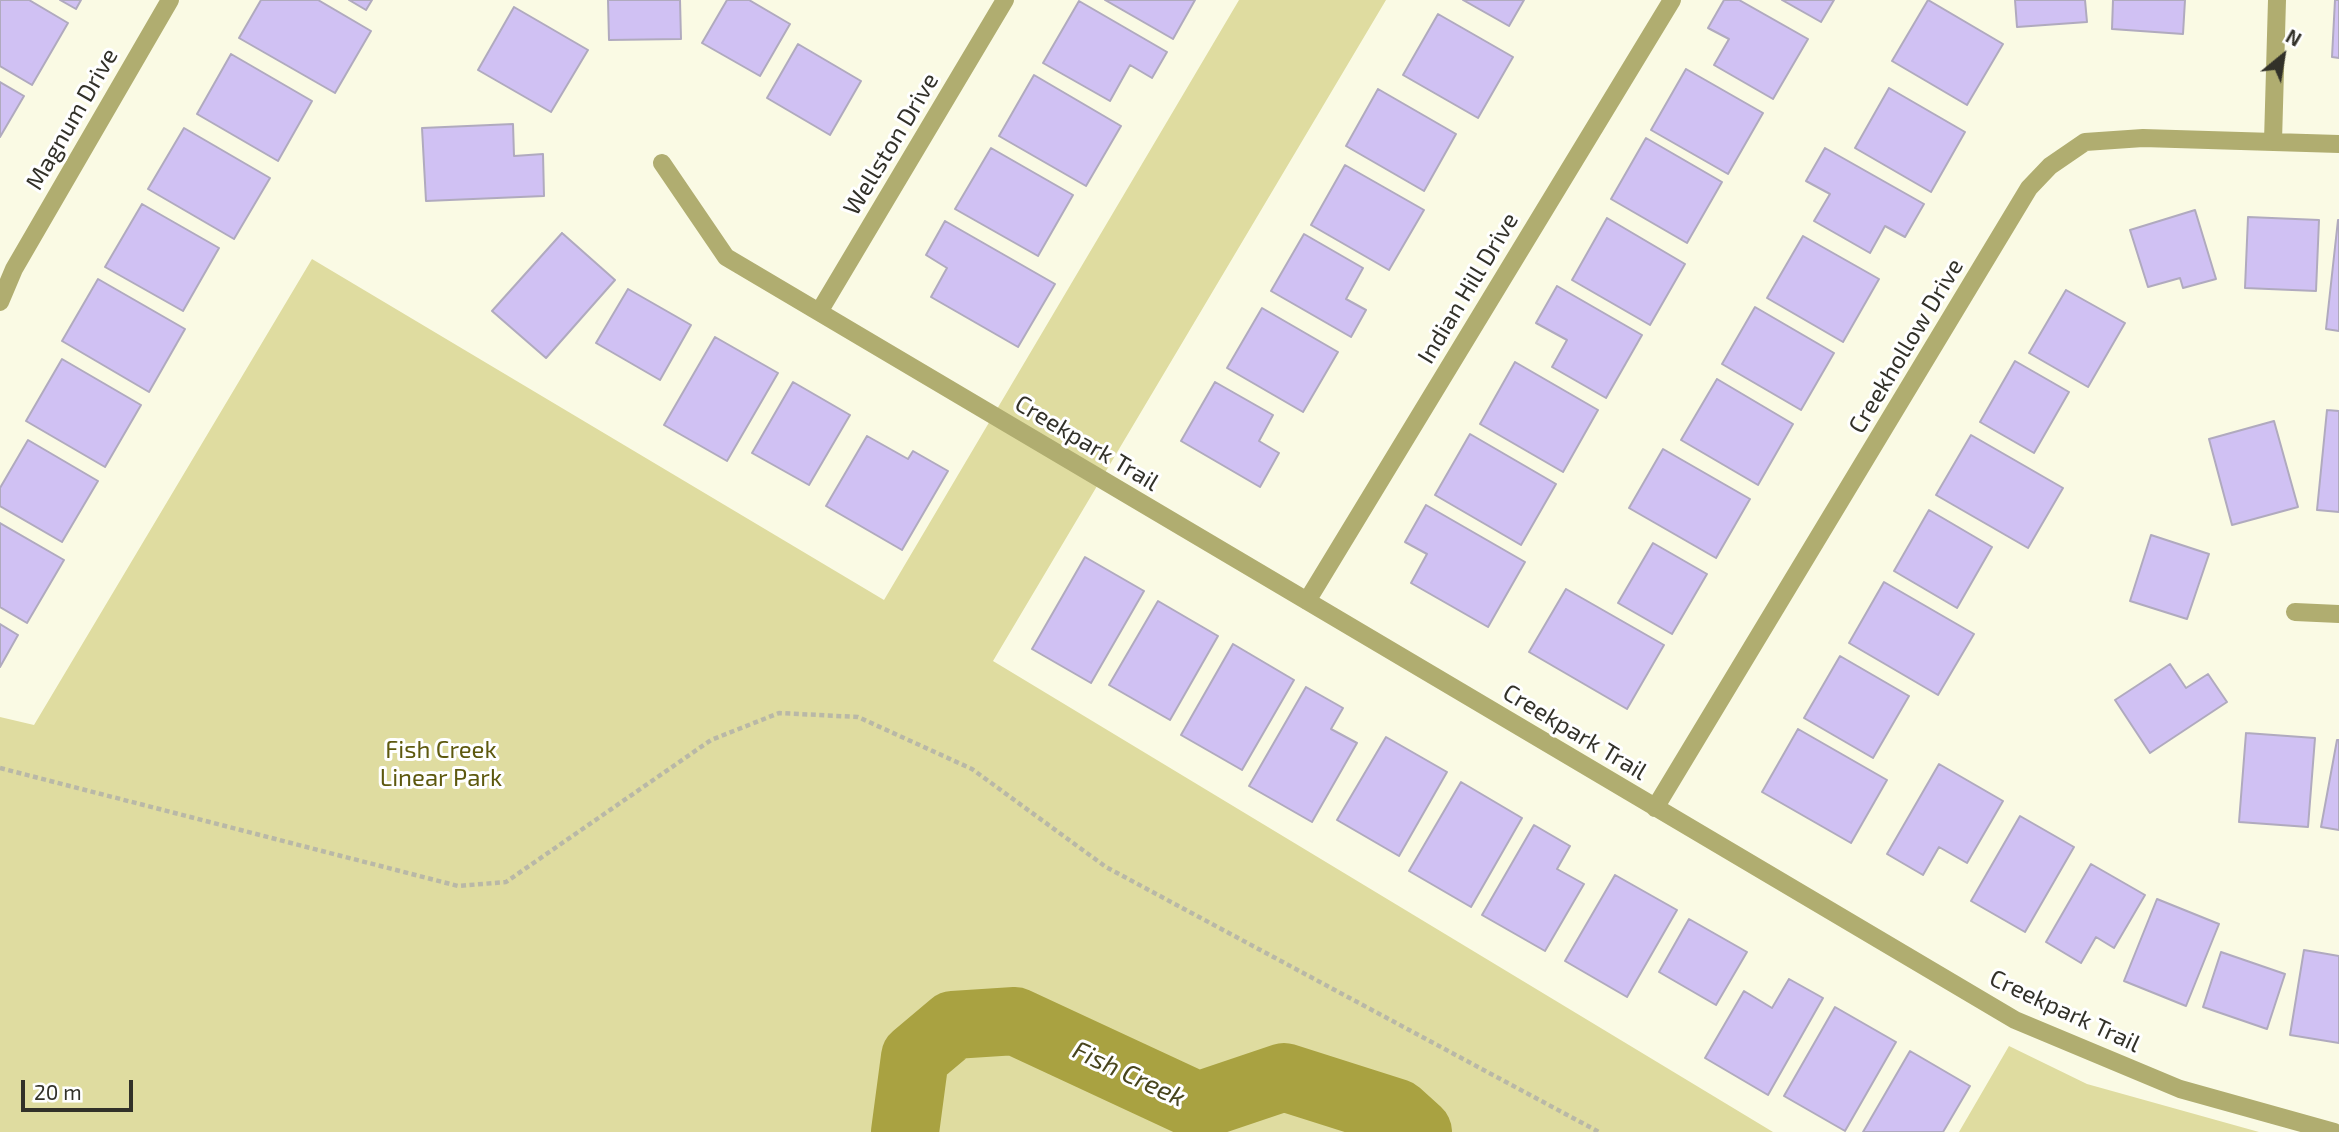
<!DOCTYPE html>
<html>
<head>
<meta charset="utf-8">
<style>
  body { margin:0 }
  #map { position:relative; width:2339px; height:1132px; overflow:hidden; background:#fafae4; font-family:"Exo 2",sans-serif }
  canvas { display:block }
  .north { position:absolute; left:2248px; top:21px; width:70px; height:70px; -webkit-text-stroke:5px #fff; paint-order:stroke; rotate:30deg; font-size:19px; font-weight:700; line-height:28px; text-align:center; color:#323129 }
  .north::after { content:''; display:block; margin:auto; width:24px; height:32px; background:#323129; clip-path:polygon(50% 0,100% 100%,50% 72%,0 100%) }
  .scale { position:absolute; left:21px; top:1080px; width:112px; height:32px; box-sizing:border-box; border:4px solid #323129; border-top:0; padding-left:9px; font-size:21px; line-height:24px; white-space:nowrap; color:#323129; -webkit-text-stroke:5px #fff; paint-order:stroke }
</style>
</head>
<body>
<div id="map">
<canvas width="2339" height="1132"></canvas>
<div class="north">N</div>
<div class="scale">20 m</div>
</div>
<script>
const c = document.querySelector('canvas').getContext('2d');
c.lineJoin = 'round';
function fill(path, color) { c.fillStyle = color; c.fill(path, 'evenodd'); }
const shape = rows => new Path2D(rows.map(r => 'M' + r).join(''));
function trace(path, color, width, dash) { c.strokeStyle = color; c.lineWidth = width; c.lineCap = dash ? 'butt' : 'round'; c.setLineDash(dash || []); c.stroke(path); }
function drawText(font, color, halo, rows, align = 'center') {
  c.font = font + ' "Exo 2",sans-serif'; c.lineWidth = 6; c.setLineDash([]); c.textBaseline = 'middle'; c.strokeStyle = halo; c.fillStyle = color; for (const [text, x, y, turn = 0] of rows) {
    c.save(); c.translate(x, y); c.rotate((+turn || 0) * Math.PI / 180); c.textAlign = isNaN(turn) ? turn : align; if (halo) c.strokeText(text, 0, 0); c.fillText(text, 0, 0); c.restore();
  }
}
fill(shape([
  [1239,0,1386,0,993,661,1773,1132,0,1132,0,717,34,725,312,259,884,600],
  [2009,1046,2087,1084,2259,1132,1959,1132]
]), '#dfdca0');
trace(shape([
  [905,1132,915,1057,953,1025,1015,1021,1198,1106,1284,1077,1397,1113,1418,1132]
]), '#a9a241', 68);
const building = shape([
  [0,0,29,0,68,23,32,85,0,66,0,0],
  [60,0,81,0,76,9,60,0],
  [261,0,318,0,371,31,335,93,239,38,261,0],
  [349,0,372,0,366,10,349,0],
  [608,0,680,0,681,39,609,40,608,0],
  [727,0,749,0,790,24,760,76,702,43,727,0],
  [1105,0,1195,0,1173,39,1105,0],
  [1463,0,1524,0,1509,26,1463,0],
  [1724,0,1739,0,1808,39,1773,99,1714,65,1729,39,1708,28,1724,0],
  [1782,0,1834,0,1821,22,1782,0],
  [1928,0,2003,44,1967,105,1892,61,1928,0],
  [2015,0,2085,0,2087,22,2017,27,2015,0],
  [2113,0,2185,0,2183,34,2112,29,2113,0],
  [2335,0,2339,0,2339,58,2332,57,2335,0],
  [1079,1,1167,52,1152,78,1130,65,1110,101,1043,63,1079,1],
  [514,7,588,50,551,112,478,70,514,7],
  [1438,14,1513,57,1478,118,1403,75,1438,14],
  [798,44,861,81,830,135,767,98,798,44],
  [231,54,312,101,278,161,197,114,231,54],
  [1686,69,1763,113,1728,174,1651,130,1686,69],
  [1034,75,1121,126,1086,186,999,136,1034,75],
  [0,82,24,96,0,137,0,82],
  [1889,88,1965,132,1931,192,1855,148,1889,88],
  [1378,89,1456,134,1424,191,1346,146,1378,89],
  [513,124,514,156,543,154,544,196,426,201,422,128,513,124],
  [184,128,270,178,234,239,148,189,184,128],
  [1646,138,1722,182,1687,243,1611,199,1646,138],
  [991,148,1073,195,1038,256,955,209,991,148],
  [1825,148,1924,204,1905,237,1885,226,1870,253,1814,221,1830,194,1806,181,1825,148],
  [1345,165,1424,210,1389,270,1311,225,1345,165],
  [142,204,219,248,183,311,105,267,142,204],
  [2195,210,2216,279,2183,288,2180,278,2148,287,2130,230,2195,210],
  [2248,217,2319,220,2316,291,2245,288,2248,217],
  [1607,218,1685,264,1650,325,1572,280,1607,218],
  [2338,220,2339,220,2339,331,2326,329,2338,220],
  [945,221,1055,284,1018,347,931,297,947,268,926,255,945,221],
  [562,233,615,280,546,358,492,311,562,233],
  [1304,234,1363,268,1346,299,1366,310,1351,337,1271,291,1304,234],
  [1803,236,1879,279,1843,342,1767,298,1803,236],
  [98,279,185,329,149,392,62,341,98,279],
  [1557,286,1642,335,1606,398,1552,367,1567,340,1536,323,1557,286],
  [628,289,691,325,660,380,596,343,628,289],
  [2066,290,2125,323,2088,387,2029,353,2066,290],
  [1755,307,1834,353,1801,410,1722,364,1755,307],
  [1262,308,1338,352,1303,412,1227,368,1262,308],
  [715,337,778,373,727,461,664,425,715,337],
  [62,359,141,405,105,467,26,421,62,359],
  [2015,361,2069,392,2034,453,1980,422,2015,361],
  [1515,362,1598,410,1563,472,1480,424,1515,362],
  [1717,379,1793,424,1758,485,1681,440,1717,379],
  [793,382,850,415,809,485,752,453,793,382],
  [1215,382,1273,415,1259,441,1279,453,1260,487,1181,441,1215,382],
  [2327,410,2339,411,2339,512,2317,510,2327,410],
  [2274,421,2298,507,2232,525,2209,439,2274,421],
  [1470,434,1556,484,1521,545,1435,495,1470,434],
  [1971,435,2063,488,2028,548,1936,495,1971,435],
  [867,436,908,459,913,451,948,471,902,550,826,506,867,436],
  [28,440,98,481,62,542,0,506,0,488,28,440],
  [1663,449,1750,499,1716,558,1629,508,1663,449],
  [1426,505,1525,562,1488,627,1411,583,1427,554,1405,542,1426,505],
  [1929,510,1992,547,1957,608,1894,571,1929,510],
  [0,523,64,560,27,623,0,607,0,523],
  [2151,535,2209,554,2187,619,2130,601,2151,535],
  [1653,543,1707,574,1672,634,1618,603,1653,543],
  [1085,557,1144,591,1091,683,1032,649,1085,557],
  [1884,582,1974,634,1938,695,1849,643,1884,582],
  [1566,589,1664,645,1627,709,1529,652,1566,589],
  [1158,601,1218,636,1170,720,1109,685,1158,601],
  [0,624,18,635,0,667,0,624],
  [1233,644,1294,680,1242,770,1181,735,1233,644],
  [1840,656,1909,696,1873,758,1804,718,1840,656],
  [2170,664,2186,688,2208,674,2227,702,2150,753,2115,700,2170,664],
  [1306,687,1343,708,1331,729,1357,743,1312,822,1249,786,1306,687],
  [1798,729,1887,780,1851,843,1762,792,1798,729],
  [2246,733,2315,738,2308,827,2239,822,2246,733],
  [1386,737,1447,772,1399,856,1337,820,1386,737],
  [2337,740,2339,740,2339,830,2321,827,2337,740],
  [1939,764,2003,801,1967,863,1939,847,1923,875,1887,854,1939,764],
  [1461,782,1522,818,1471,907,1409,871,1461,782],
  [2020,816,2074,847,2025,932,1971,901,2020,816],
  [1534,825,1570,846,1557,869,1584,884,1545,951,1482,915,1534,825],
  [2091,864,2145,895,2114,948,2096,937,2081,963,2046,942,2091,864],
  [1615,875,1677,910,1627,997,1565,961,1615,875],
  [2157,899,2219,924,2186,1006,2124,981,2157,899],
  [1689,919,1747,952,1716,1005,1659,972,1689,919],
  [2304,950,2339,956,2339,1043,2290,1035,2304,950],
  [2221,952,2285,974,2267,1029,2203,1007,2221,952],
  [1789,979,1823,998,1768,1095,1705,1058,1744,991,1772,1008,1789,979],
  [1835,1007,1896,1042,1845,1131,1784,1096,1835,1007],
  [1910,1051,1970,1086,1943,1132,1863,1132,1910,1051]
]);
fill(building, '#d0c1f3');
trace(building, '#b0aabe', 2);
trace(shape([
  [0,768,458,886,506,882,711,740,779,713,858,717,972,769,1106,867,1599,1132]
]), '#b9b8a7', 4.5, [5, 3.5]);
trace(shape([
  [2273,141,2277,0],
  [662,163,726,257,2015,1020,2180,1089,2334,1132],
  [0,302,14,269,170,0],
  [819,312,1005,0],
  [1307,601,1672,0],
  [2295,612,2339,614],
  [1655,808,2029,188,2050,166,2085,142,2143,138,2339,144]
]), '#b0ad70', 18);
drawText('24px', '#323129', '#fff', [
  ["Magnum Drive",72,119,-60],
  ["Wellston Drive",891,144,-59],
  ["Indian Hill Drive",1468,288,-59],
  ["Creekhollow Drive",1906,346,-59],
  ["Creekpark Trail",1087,443,31],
  ["Creekpark Trail",1575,732,31],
  ["Creekpark Trail",2065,1011,25]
]);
drawText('24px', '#5d580e', '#fff', [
  ["Fish Creek",441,750],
  ["Linear Park",441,778]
]);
drawText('italic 26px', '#48451d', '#fff', [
  ["Fish Creek",1129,1074,25]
]);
</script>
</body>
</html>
